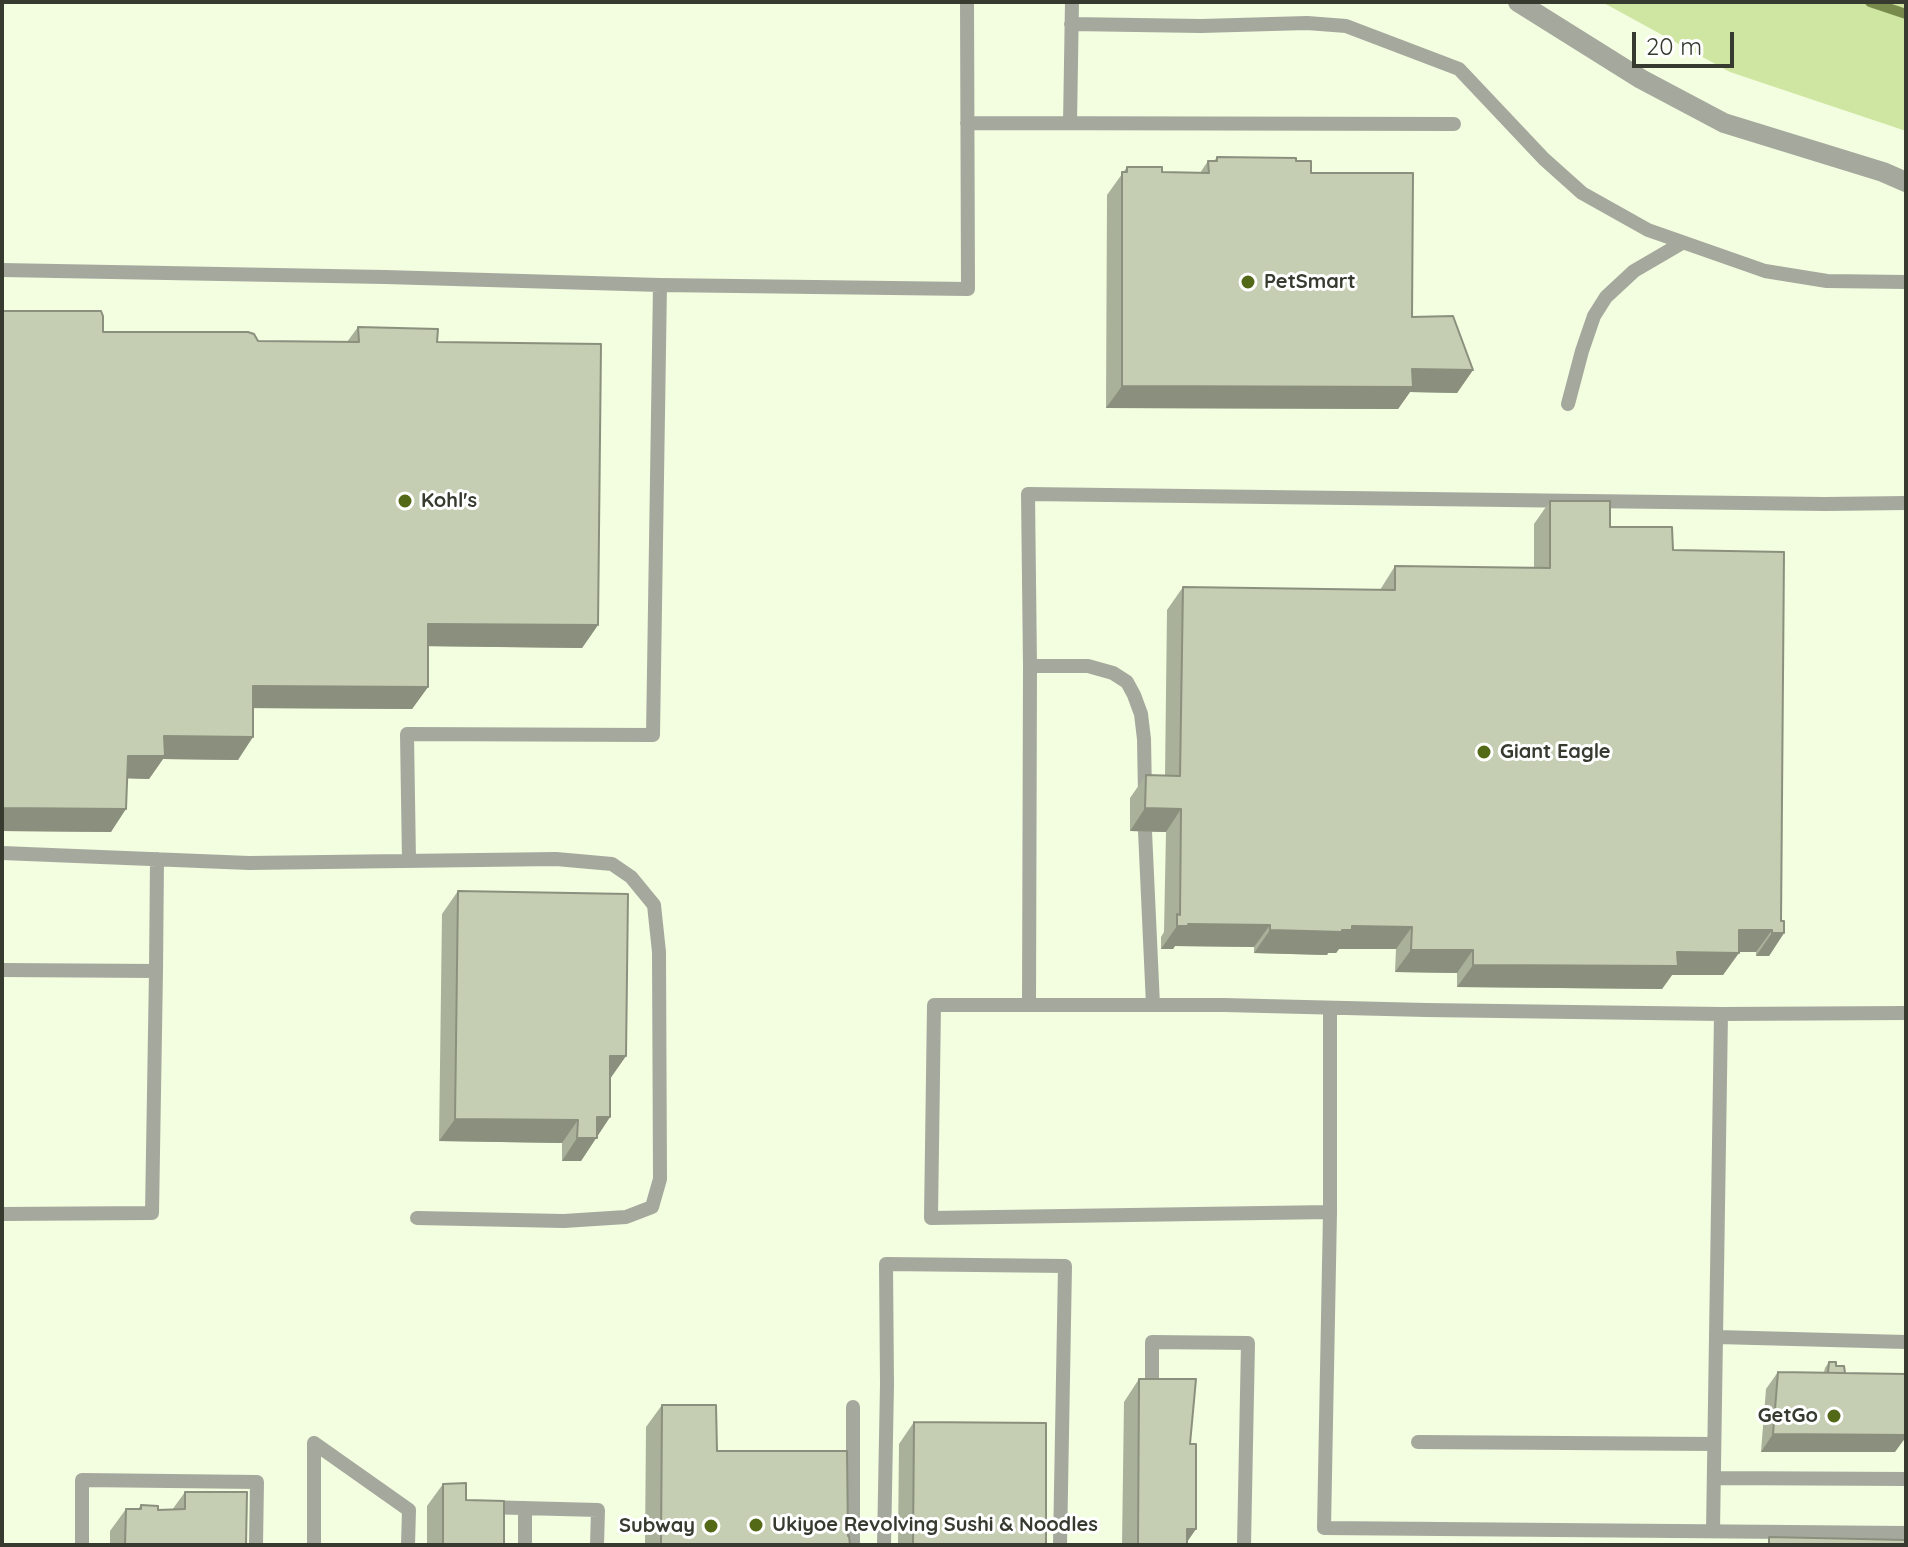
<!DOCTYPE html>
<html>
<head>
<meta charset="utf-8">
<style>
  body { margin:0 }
  #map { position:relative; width:1908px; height:1547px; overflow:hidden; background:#f3fde0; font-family:Quicksand,sans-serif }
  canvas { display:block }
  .frame { position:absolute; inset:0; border:4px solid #363a2f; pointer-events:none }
  .scale { position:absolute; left:1632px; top:32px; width:102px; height:36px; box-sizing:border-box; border:4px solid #363a2f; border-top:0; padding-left:10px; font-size:24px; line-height:28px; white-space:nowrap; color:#363a2f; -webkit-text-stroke:6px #fff; paint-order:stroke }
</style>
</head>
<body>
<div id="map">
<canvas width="1908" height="1547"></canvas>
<div class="frame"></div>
<div class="scale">20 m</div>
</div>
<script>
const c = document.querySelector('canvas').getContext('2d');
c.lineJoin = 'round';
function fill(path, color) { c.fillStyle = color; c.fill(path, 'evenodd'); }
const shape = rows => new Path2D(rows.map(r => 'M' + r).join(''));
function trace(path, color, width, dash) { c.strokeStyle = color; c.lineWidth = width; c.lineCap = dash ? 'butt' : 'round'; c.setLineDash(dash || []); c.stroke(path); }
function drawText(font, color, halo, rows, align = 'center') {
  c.font = font + ' Quicksand,sans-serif'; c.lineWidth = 6; c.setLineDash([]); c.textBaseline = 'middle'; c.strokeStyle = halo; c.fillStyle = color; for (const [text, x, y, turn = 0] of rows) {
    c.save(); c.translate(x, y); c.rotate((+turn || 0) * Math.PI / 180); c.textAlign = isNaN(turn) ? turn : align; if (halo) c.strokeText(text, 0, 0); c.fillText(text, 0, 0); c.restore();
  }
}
fill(shape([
  [1602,2,1906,2,1906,131,1730,72]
]), '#cfe5a2');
trace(shape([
  [1870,2,1906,14]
]), '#788b4c', 10);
trace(shape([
  [1071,24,1201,26,1307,23,1346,26,1459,69,1544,159,1582,193,1648,230,1765,271,1827,281,1906,282],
  [967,123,1454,124],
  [1070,123,1072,2],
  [2,270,385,277,660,285,968,289,967,2],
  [1568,404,1582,351,1594,316,1606,297,1634,271,1682,243],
  [1030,666,1088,666,1113,673,1127,682,1134,695,1141,714,1144,739,1145,794],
  [1145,831,1153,1005],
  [2,853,249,863,556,859,612,864,631,877,654,905,659,952,660,1179,652,1207,626,1217,564,1221,417,1218],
  [409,861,407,734,653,735,660,285],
  [2,970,156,971,152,1213,2,1214],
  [156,971,157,859],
  [1029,1005,1030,666,1028,494,1825,504,1906,503],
  [1330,1008,1330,1212,1324,1528,1906,1533],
  [1330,1212,931,1218,934,1005,1224,1005,1426,1010,1721,1014,1906,1013],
  [1717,1337,1906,1342],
  [1152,1396,1152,1342,1248,1343,1244,1545],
  [853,1407,853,1545],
  [1418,1442,1714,1444],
  [314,1443,409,1510,408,1545],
  [314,1443,314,1545],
  [1714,1478,1906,1479],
  [484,1507,598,1510,597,1545],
  [525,1508,525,1545],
  [1713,1531,1721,1014],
  [82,1545,82,1480,257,1482,256,1545],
  [884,1545,887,1384,886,1264,1065,1266,1060,1545]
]), '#a5a99d', 14);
trace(shape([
  [1518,2,1641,79,1724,123,1883,172,1906,182]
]), '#a5a99d', 20);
fill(shape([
  [1217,157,1296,161,1311,173,1412,317,1473,370,1457,393,1410,392,1398,409,1106,408,1107,195,1127,167,1162,172,1200,173,1208,161,1214,161],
  [2,311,103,332,258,341,347,342,358,327,437,342,598,625,582,648,428,646,428,687,412,709,253,708,238,760,163,759,149,779,127,778,111,832,2,831],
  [1550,501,1610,527,1673,550,1784,933,1769,956,1756,956,1756,952,1739,952,1723,975,1672,975,1662,989,1457,987,1457,973,1395,972,1396,949,1339,949,1336,953,1328,953,1327,955,1254,953,1254,947,1175,946,1173,949,1161,949,1161,937,1164,932,1166,832,1130,831,1130,798,1146,775,1165,776,1167,610,1183,587,1380,590,1395,566,1534,568,1534,524],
  [458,891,626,1056,610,1078,610,1117,581,1161,562,1161,562,1143,439,1141,442,914],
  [1829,1362,1845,1373,1895,1452,1761,1452,1766,1389,1778,1372,1824,1372,1825,1368],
  [1139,1379,1190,1444,1196,1529,1187,1541,1187,1545,1122,1545,1124,1402],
  [662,1405,717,1451,848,1536,850,1545,645,1545,646,1427],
  [914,1422,1046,1545,898,1545,899,1444],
  [443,1484,466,1500,504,1545,427,1545,427,1506],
  [185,1492,246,1545,110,1545,110,1531,126,1509,138,1509,141,1505,158,1510,172,1510]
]), '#a9b19a');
fill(shape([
  [1412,369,1473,370,1457,393,1410,392,1398,409,1106,408,1122,386],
  [428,624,598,625,582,648,412,646],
  [253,686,428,687,412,709,238,708],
  [164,736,253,737,238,760,163,759,149,779,112,778,128,756],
  [2,808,126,809,111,832,2,831],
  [1145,808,1181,809,1166,832,1130,831],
  [1188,924,1270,925,1254,947,1175,946,1173,949,1161,949,1177,926],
  [1352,926,1412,927,1396,949,1339,949,1336,953,1328,953,1327,955,1254,953,1270,930,1342,930],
  [1739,930,1772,930,1756,952,1723,952],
  [1772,933,1784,933,1769,956,1756,956],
  [1411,950,1473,950,1457,973,1395,972],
  [1677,952,1739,953,1723,975,1672,975,1662,989,1457,987,1473,965],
  [610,1056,626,1056,610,1079],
  [597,1117,610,1117,581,1161,562,1161,577,1138],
  [455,1119,578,1120,562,1143,439,1141],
  [1773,1434,1906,1435,1906,1437,1895,1452,1761,1452],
  [1187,1529,1196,1529,1185,1545]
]), '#8a907d');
const building = shape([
  [1217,157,1296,158,1296,161,1311,161,1311,173,1413,173,1412,317,1453,316,1473,370,1412,369,1413,387,1122,386,1122,172,1127,172,1127,167,1162,167,1162,172,1209,173,1208,161,1217,161,1217,157],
  [2,311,101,311,103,316,103,332,248,332,254,334,258,341,359,342,358,327,438,329,437,342,601,344,598,625,428,624,428,687,253,686,253,737,164,736,165,756,128,756,126,809,2,808,2,311],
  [1550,501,1610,501,1610,527,1672,527,1673,550,1784,552,1781,921,1784,921,1784,933,1772,933,1772,930,1739,930,1739,953,1677,952,1678,966,1473,965,1473,950,1411,950,1412,927,1352,926,1352,930,1342,930,1343,932,1270,930,1270,925,1188,924,1189,926,1177,926,1177,914,1180,915,1181,809,1145,808,1146,775,1180,776,1183,587,1395,590,1395,566,1550,568,1550,501],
  [458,891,628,894,626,1056,610,1056,610,1117,597,1117,597,1138,577,1138,578,1120,455,1119,458,891],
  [1829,1362,1836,1362,1836,1366,1844,1366,1845,1373,1828,1373,1829,1362],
  [1778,1372,1906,1374,1906,1435,1773,1434,1778,1372],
  [1139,1379,1196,1379,1190,1444,1196,1444,1196,1529,1187,1529,1187,1545,1138,1545,1139,1379],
  [662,1405,716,1405,717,1451,847,1451,848,1536,849,1536,850,1545,661,1545,662,1405],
  [914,1422,1046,1423,1046,1545,913,1545,914,1422],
  [466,1483,466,1500,504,1501,504,1545,443,1545,443,1484,466,1483],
  [185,1492,247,1492,246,1545,125,1545,126,1509,141,1509,141,1505,158,1506,158,1510,185,1509,185,1492],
  [1769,1537,1906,1540,1906,1545,1769,1545,1769,1537]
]);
fill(building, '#c5ceb3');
trace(building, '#8a907d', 2);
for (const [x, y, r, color] of [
  [1248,282,8,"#546917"],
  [405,501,8,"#546917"],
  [1484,752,8,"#546917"],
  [1834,1416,8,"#546917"],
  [756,1525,8,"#546917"],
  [711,1526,8,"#546917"]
]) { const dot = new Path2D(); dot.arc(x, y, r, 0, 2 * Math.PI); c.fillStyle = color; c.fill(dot); trace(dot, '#fff', 3); }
drawText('bold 20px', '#363a2f', '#fff', [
  ["PetSmart",1264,282],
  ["Kohl's",421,501],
  ["Giant Eagle",1500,752],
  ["GetGo",1818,1416,"right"],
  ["Ukiyoe Revolving Sushi & Noodles",772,1525],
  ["Subway",695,1526,"right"]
], 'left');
</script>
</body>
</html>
